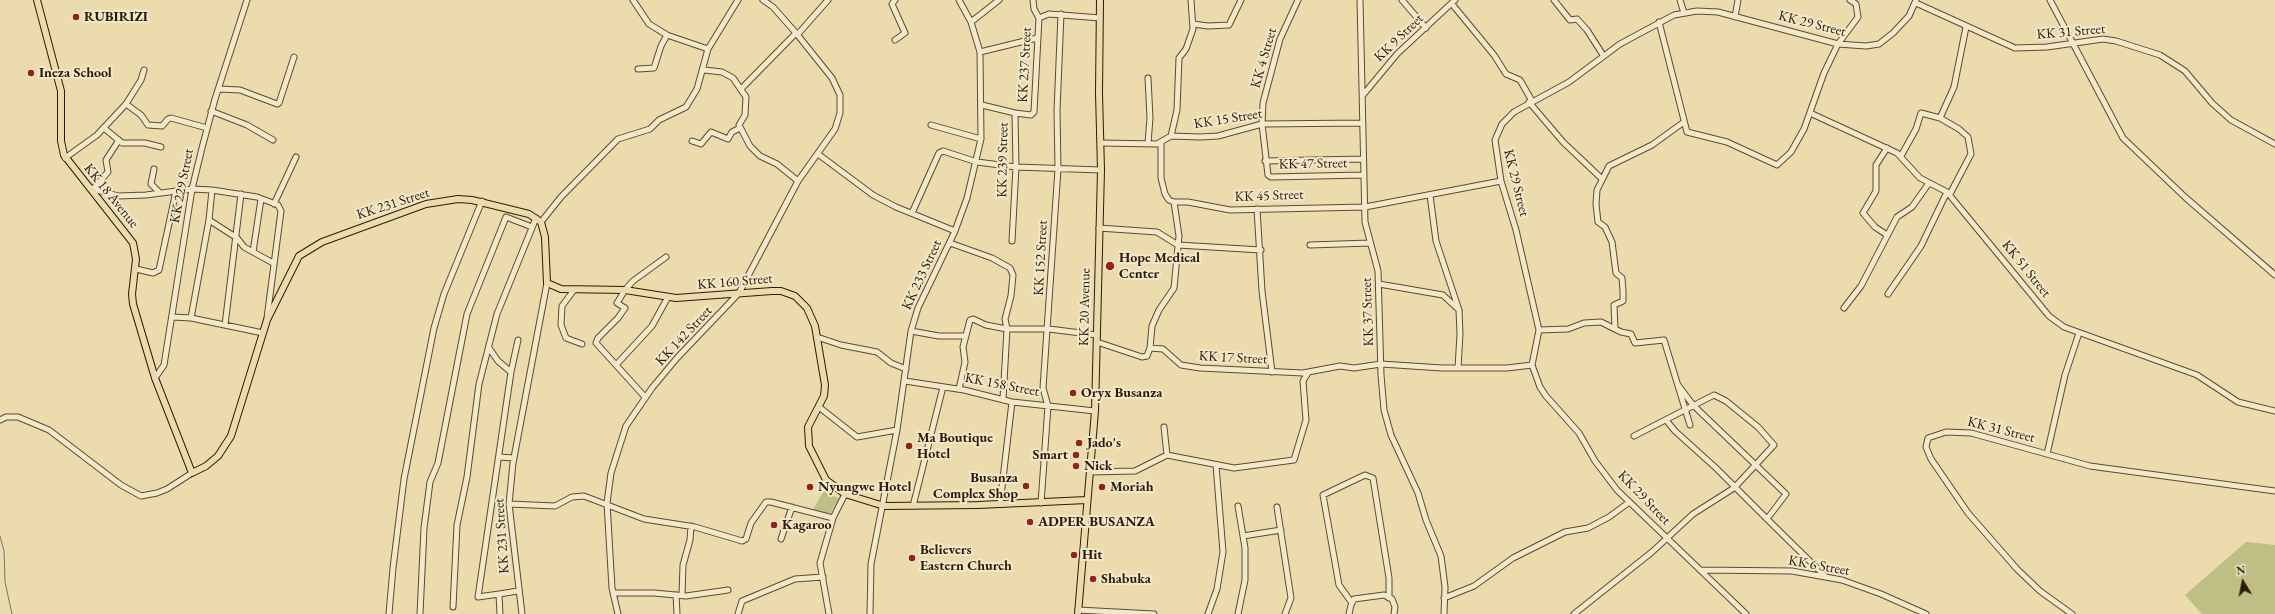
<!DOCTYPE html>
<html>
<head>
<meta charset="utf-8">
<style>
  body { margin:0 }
  #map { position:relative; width:2275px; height:614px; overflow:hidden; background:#ecdbad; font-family:"EB Garamond",serif }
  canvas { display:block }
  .north { position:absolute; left:2223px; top:562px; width:40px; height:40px; -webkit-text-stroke:3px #f3e8ca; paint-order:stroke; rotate:350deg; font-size:11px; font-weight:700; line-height:16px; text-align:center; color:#2b1b08 }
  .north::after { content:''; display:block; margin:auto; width:14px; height:18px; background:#2b1b08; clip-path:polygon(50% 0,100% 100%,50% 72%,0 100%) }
</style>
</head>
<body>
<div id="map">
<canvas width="2275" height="614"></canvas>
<div class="north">N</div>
</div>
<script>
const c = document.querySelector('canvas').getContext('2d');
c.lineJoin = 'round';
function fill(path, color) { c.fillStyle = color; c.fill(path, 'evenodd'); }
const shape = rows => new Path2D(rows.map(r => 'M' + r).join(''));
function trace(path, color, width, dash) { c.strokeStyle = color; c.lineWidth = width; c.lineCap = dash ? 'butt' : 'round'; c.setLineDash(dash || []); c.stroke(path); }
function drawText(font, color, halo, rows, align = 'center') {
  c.font = font + ' "EB Garamond",serif'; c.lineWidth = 4; c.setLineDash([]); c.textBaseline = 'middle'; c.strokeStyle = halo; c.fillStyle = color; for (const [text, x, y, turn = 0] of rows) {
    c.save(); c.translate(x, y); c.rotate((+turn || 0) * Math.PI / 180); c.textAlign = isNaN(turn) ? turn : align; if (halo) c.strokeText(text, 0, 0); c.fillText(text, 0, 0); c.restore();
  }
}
fill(shape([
  [824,490,839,499,829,515,813,510],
  [2246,542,2275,545,2275,614,2202,614,2185,595]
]), '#bebe85');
trace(shape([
  [0,536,4,551,5,582,12,614]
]), '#707970', 1);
const minor = shape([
  [633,0,649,24,667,35,708,49],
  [895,0,892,4,905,33,895,40],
  [1298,0,1280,39,1263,103,1262,124,1268,175,1271,177,1363,175],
  [1360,0,1365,222,1378,271,1381,375,1384,410,1391,435,1418,493,1426,520,1441,556,1445,587,1444,614],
  [1402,0,1426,28],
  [1554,0,1570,20,1577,19,1587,30,1603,55],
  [1680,0,1684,13],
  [2050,0,2123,138,2186,198,2275,275],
  [1916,3,2015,48,2047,47,2103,39,2116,41,2160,55,2185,71,2212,103,2231,120,2275,144],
  [1452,4,1494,55,1506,74,1520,80,1532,101],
  [1735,17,1738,0],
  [1039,18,1049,14,1100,18],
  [971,22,999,0],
  [1659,22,1687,132,1727,142,1777,165,1791,152,1804,129,1824,73,1838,44,1858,17,1856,4,1850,0],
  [1193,24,1208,26,1229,25,1241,0],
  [798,34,828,0],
  [980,52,1037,38],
  [638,69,654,68,661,46,667,35],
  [704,70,722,72,733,78,746,97,745,115,739,125,750,146,760,156,777,164,798,181],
  [1148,78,1150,118,1148,143],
  [219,89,240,90,277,104,279,103,294,57],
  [741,89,796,33],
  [1363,95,1397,54,1455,0],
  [1529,102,1563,142,1601,178],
  [126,104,141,115,148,125,162,126,168,119,171,118,207,128],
  [982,105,1015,113,1016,167,1012,241],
  [211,111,247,125,273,140],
  [1015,113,1031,115,1034,112,1039,18,1034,9,1033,0],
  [1810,113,1897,153,1920,178,1947,192,2049,316,2064,327,2197,375,2238,402,2275,411],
  [1940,118,1954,87,1966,27],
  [931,125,981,139],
  [104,128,122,143,145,143,161,147],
  [1171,136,1177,110,1179,58,1186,49,1193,29,1191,0],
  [692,141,701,144,711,132,728,139,732,132,740,128],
  [1101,143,1157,144,1171,136,1200,137,1218,136,1262,124,1362,123],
  [818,154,873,195,896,207,955,231],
  [1901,156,1916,129,1921,113,1940,118,1959,129,1968,137,1971,154,1950,194],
  [65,158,97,135,126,104,141,80,144,70],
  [1265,161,1363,159],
  [154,169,151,184,160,193],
  [90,188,118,196,146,195,192,189,212,190,257,197,278,205,281,211,267,318],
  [93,189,108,172,106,160,119,140],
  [1430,195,1436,241,1459,310,1460,334,1458,368],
  [1174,202,1188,202,1230,210,1365,207,1501,181],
  [274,204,296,157],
  [1257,209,1262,291,1272,372],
  [912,213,939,153,943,151,977,162,1016,167,1101,170],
  [209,220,237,238,244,247,273,263],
  [541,222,561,197,618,139,650,129,659,120,686,107,697,89,708,49,738,0],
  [1099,228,1157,232,1178,245,1261,250],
  [1887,235,1875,227,1863,213,1876,191,1876,165,1887,148],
  [950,243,992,258,1010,268,1013,275,1011,296,1005,319,1007,329,986,325,973,319,970,320,963,347,965,362,959,389],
  [1310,245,1370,243],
  [253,252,261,199],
  [136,269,153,273,159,270,176,191],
  [1379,284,1443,295,1459,310],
  [574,290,562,306,561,325,566,338,582,344],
  [1888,294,1921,246,1947,192],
  [1844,308,1861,286,1897,217,1912,207,1929,183],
  [173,317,191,318,263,333],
  [191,318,209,220,212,190],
  [225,325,241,194],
  [1615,329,1614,305,1623,301,1623,291,1622,278,1616,273,1612,242,1605,227,1598,222,1596,204,1597,190,1609,166,1652,145,1684,122],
  [1539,330,1568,329,1584,323,1601,322,1621,332,1631,334,1635,343,1664,340,1690,425],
  [911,331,939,336,966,336],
  [817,337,841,345,877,352,891,363,906,369],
  [1097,342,1142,357,1147,356,1150,348,1163,349,1181,365,1200,368,1303,373,1340,366,1354,368,1381,364,1442,368,1507,368,1532,365],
  [489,348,498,361,511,372,478,597,499,594],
  [1150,348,1152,326,1159,310,1174,288,1179,236,1174,202,1169,200,1165,194,1161,178,1161,142],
  [616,365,596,343,598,338,618,318,625,308,617,303,625,290,633,281,666,257],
  [511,372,518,340],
  [155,378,164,365,192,189,202,148,215,99,247,0],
  [905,381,964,390,1012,402,1095,411],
  [1678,385,1693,405,1786,494,1767,519,1826,577],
  [645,397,616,365,652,326,668,297],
  [1003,399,1007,329,1049,329,1097,335],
  [819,407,857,437,897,430],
  [0,420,6,417,18,417,49,430,121,485,141,496,157,493,167,489,192,473],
  [1666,420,1675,431,1716,468,1767,519],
  [1164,427,1167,455],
  [2047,454,2065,375,2079,333],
  [499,457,514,458],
  [1090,472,1135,471,1167,455,1234,468,1294,460,1306,420,1303,381,1308,373],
  [1041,503,1048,406,1043,388,1058,169,1057,111,1061,14],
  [509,504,555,506,572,497,584,496,644,519,695,527,742,541,746,539,751,523,766,502,771,502,833,518,845,494],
  [1000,504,1012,402],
  [913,506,943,387],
  [1277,507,1291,598,1285,614],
  [1243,536,1281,530],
  [781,539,792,507],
  [1700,570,1792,571,1842,580,1881,594,1926,614],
  [613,593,654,593,686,596,728,590],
  [676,595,677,614],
  [682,595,683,565,690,540,691,526],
  [1444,598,1474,586,1513,558,1565,532,1588,528,1609,517,1628,503],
  [1352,603,1339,585,1323,495,1365,475,1373,478,1389,578,1389,598],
  [453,607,457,525,467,477,479,384,497,314,536,218],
  [1078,610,1154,614],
  [389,614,393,568,404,479,434,328,444,294,482,201],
  [420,614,424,528,430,482,438,463,467,314,506,217,532,227],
  [500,614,499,594,518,591],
  [522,614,509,504,513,463,547,283],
  [618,614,612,588,607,503,611,473,626,426,652,388,677,358,739,293,798,181,835,129,840,113,840,95,832,78,796,33,773,7,763,0],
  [738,614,742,601,795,579,823,577],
  [829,614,820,563,833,518],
  [870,614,871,564,897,430,911,331,918,308,955,231,967,198,981,139,980,52,971,22,959,0],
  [1208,614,1217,589,1223,552,1216,465],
  [1238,614,1245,580,1245,548,1238,506],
  [1349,614,1351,605,1354,599,1384,595,1392,599,1395,607,1394,614],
  [1574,614,1652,552,1693,514,1734,488,1774,445,1758,427,1726,401,1714,395,1634,436],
  [1746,614,1617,490,1595,461,1579,433,1546,396,1540,387,1532,365,1539,330,1516,230,1501,181,1495,140,1502,124,1514,112,1569,82,1620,44,1674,15,1697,11,1718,12,1838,44,1866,46,1879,44,1893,33,1909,16,1916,0],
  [2072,614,2040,591,2017,569,1968,513,1931,459,1926,447,1928,438,1946,432,1971,433,2090,466,2275,491]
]);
const major = shape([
  [37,0,61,91,61,141,64,155,133,243,136,259,132,294,133,304,155,378,192,473,206,466,218,456,231,436,267,320,299,256,322,242,426,204,458,199,472,200,529,214,541,222,545,237,547,283,561,289,625,290,676,298,772,291,781,291,795,296,807,308,815,326,825,385,824,396,808,427,809,446,826,480,845,494,884,506,978,505,1087,500],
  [1078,614,1095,411,1101,170,1099,93,1100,0]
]);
trace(minor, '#5b4b31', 7);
trace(major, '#2b1b08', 8);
trace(minor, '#f3e8ca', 5);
trace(major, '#ecdbad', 6);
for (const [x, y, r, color] of [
  [76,17,4,"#8f2418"],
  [31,73,4,"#8f2418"],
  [1110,266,5,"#8f2418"],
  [1073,393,4,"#8f2418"],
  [1079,443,4,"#8f2418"],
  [909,446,4,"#8f2418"],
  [1076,455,4,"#8f2418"],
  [1076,466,4,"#8f2418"],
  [1026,486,4,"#8f2418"],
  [810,487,4,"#8f2418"],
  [1102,487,4,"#8f2418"],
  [1030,522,4,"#8f2418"],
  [774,525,4,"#8f2418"],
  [1074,555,4,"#8f2418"],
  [912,558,4,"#8f2418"],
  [1093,579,4,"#8f2418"]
]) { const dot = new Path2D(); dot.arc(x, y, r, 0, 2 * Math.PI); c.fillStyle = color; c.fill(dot); trace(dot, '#f3e8ca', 1.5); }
drawText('bold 14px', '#2b1b08', '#f3e8ca', [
  ["RUBIRIZI",84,17],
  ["Ineza School",39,73],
  ["Hope Medical",1119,258],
  ["Center",1119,274],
  ["Oryx Busanza",1081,393],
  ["Ma Boutique",917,438],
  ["Hotel",917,454],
  ["Jado's",1087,443],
  ["Smart",1068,455,"right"],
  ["Nick",1084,466],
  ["Busanza",1018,478,"right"],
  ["Complex Shop",1018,494,"right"],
  ["Nyungwe Hotel",818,487],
  ["Moriah",1110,487],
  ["ADPER BUSANZA",1038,522],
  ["Kagaroo",782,525],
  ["Believers",920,550],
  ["Eastern Church",920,566],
  ["Hit",1082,555],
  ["Shabuka",1101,579]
], 'left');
drawText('14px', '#2b1b08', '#f3e8ca', [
  ["KK 29 Street",1812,24,14],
  ["KK 31 Street",2071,32,-5],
  ["KK 9 Street",1399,38,-44],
  ["KK 4 Street",1264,58,-74],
  ["KK 237 Street",1025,65,-87],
  ["KK 15 Street",1228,119,-9],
  ["KK 239 Street",1003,160,-89],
  ["KK 47 Street",1313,164,-1],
  ["KK 29 Street",1516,183,76],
  ["KK 229 Street",182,186,-79],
  ["KK 18 Avenue",111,196,51],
  ["KK 45 Street",1269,196,-2],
  ["KK 231 Street",393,204,-18],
  ["KK 152 Street",1041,258,-87],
  ["KK 51 Street",2026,269,51],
  ["KK 233 Street",922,275,-65],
  ["KK 160 Street",735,282,-5],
  ["KK 20 Avenue",1085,307,-89],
  ["KK 37 Street",1368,312,-92],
  ["KK 142 Street",684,336,-47],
  ["KK 17 Street",1233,358,3],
  ["KK 158 Street",1002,385,11],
  ["KK 31 Street",2001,430,14],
  ["KK 29 Street",1644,498,46],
  ["KK 231 Street",502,536,-94],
  ["KK 6 Street",1819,566,10]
]);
</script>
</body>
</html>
